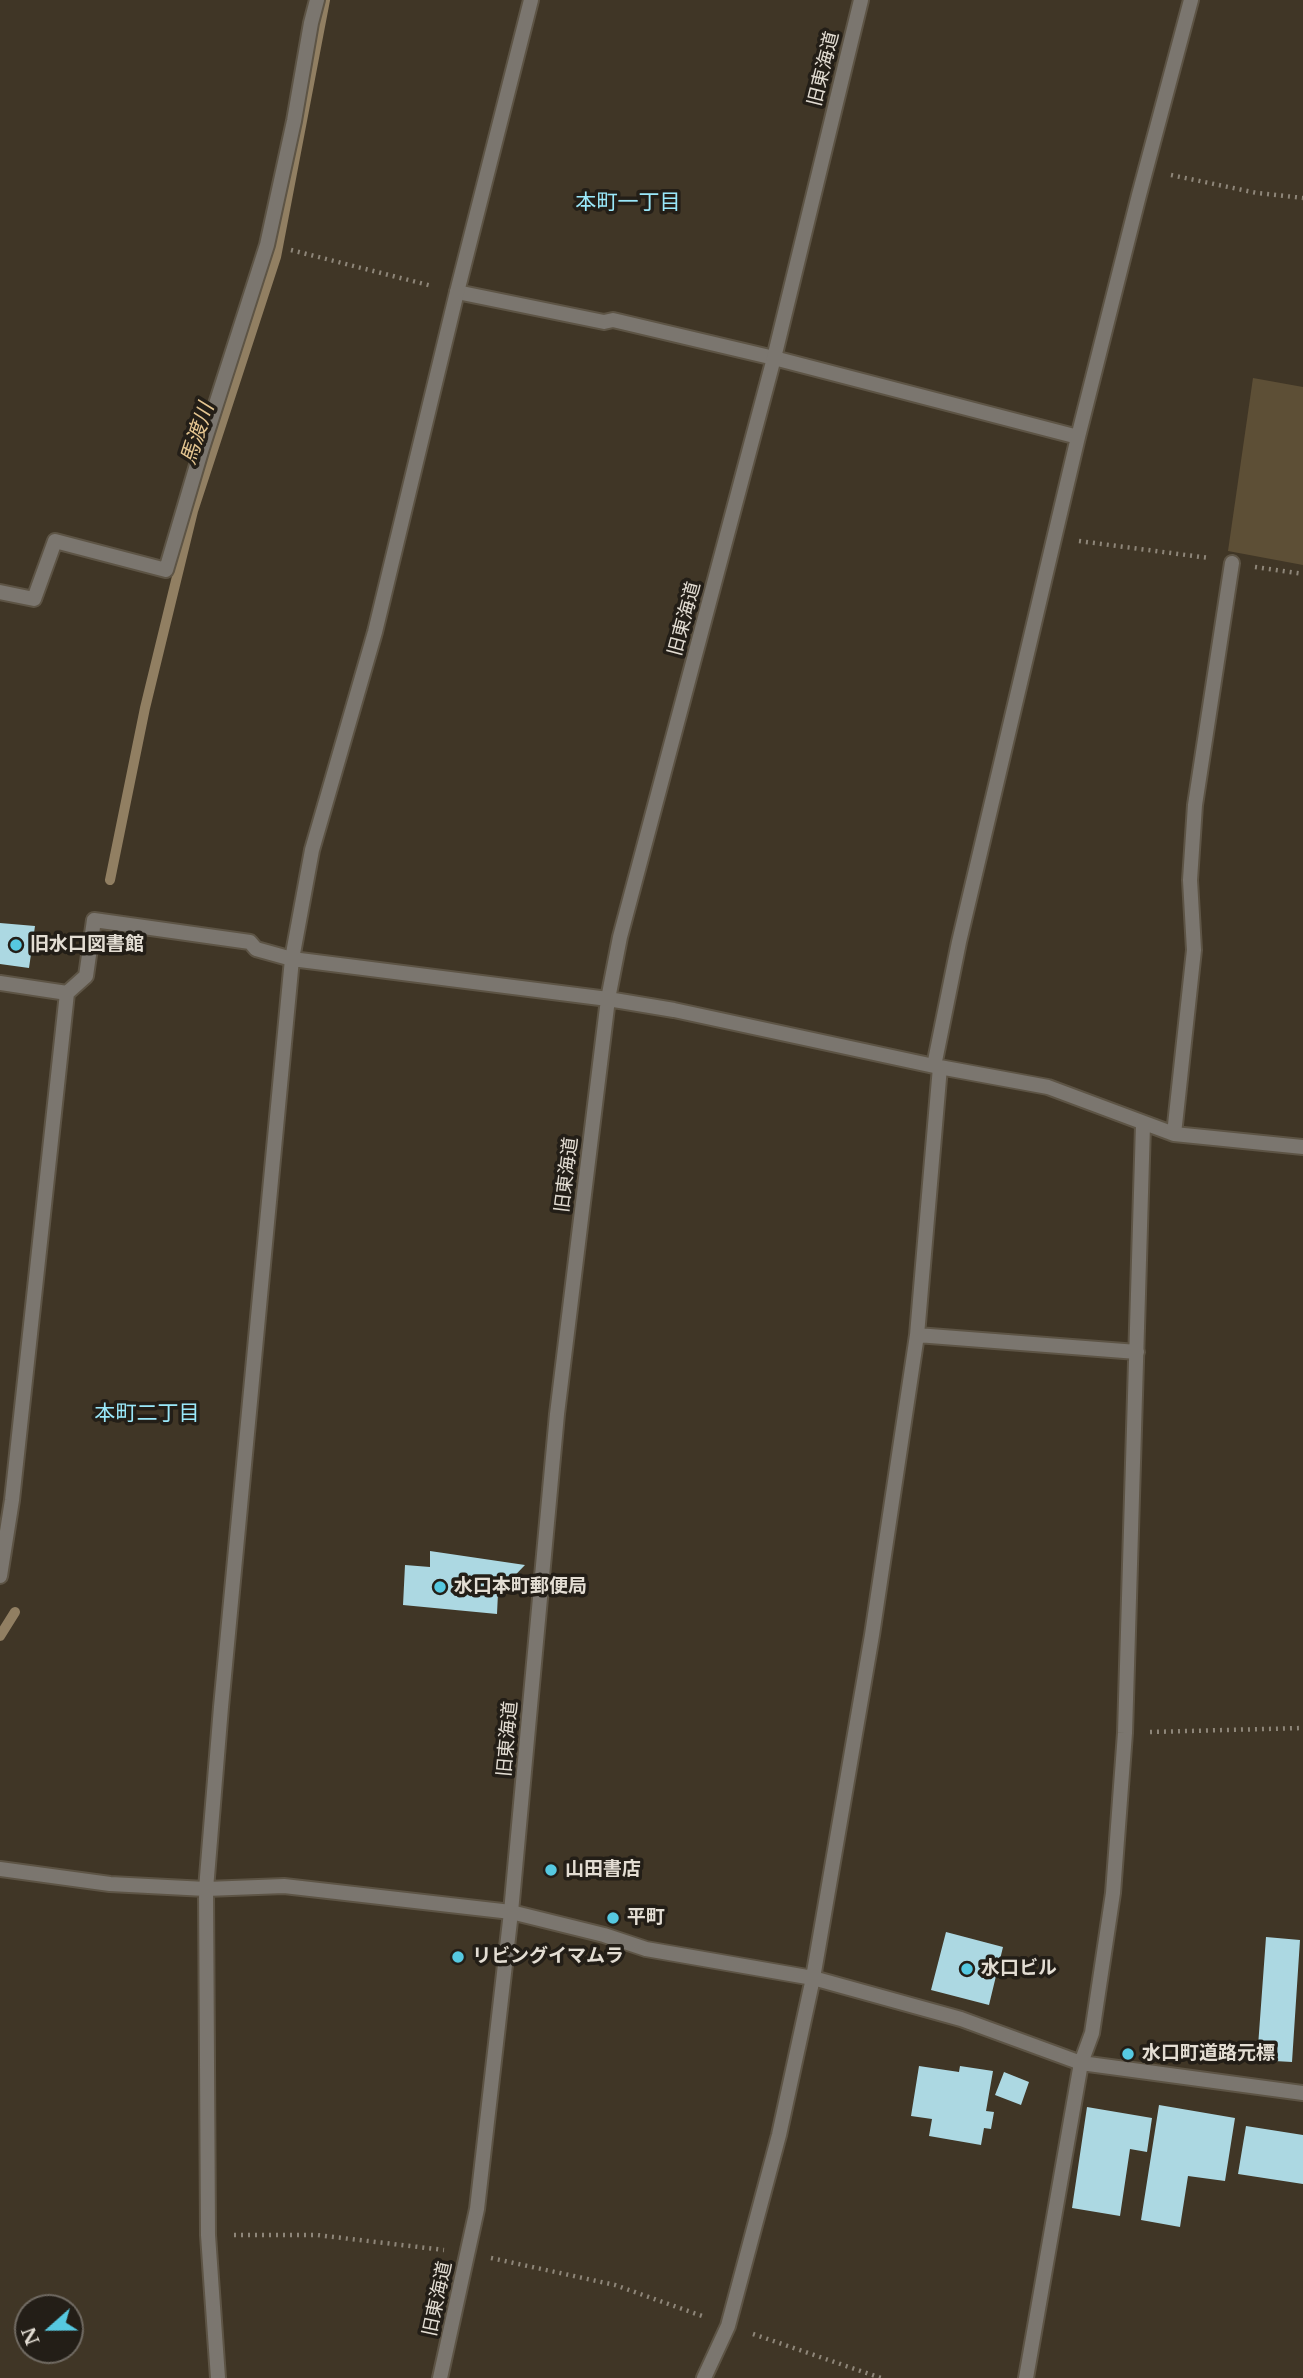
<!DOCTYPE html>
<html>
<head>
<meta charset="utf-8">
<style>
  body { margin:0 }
  #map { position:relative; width:1303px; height:2378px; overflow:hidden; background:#403626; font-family:"Libre Baskerville",serif }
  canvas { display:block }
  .north { position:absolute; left:14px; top:2294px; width:70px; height:70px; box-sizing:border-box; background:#231e17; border:2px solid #706a62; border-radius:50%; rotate:249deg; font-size:19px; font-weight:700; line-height:28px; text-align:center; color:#e3ddd3 }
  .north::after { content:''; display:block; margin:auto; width:24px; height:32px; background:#56c9e1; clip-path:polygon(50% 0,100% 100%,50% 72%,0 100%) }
</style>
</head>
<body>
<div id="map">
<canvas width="1303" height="2378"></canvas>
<div class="north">N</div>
</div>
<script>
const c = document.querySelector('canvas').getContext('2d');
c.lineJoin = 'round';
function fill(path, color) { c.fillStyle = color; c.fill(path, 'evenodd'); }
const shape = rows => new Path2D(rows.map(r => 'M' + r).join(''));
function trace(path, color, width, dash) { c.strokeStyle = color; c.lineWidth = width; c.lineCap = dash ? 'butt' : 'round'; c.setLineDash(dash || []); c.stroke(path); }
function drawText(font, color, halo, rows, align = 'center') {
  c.font = font + ' "Libre Baskerville","Noto Sans JP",serif'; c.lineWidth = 7; c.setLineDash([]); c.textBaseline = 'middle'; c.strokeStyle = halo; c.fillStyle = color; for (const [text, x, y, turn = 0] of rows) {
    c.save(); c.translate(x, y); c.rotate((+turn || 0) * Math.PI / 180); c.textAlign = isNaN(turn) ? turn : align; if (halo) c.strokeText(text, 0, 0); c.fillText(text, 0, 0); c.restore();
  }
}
fill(shape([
  [1253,378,1303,387,1303,565,1228,551]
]), '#5d4f36');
trace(shape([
  [110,880,145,708,193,511,276,257,325,0],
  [0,1636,15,1612]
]), '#917f62', 10);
fill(shape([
  [0,923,35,926,29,968,0,964],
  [430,1551,525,1565,498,1593,497,1614,403,1605,405,1565,430,1567],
  [946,1932,1003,1947,989,2005,931,1990],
  [1266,1937,1300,1940,1292,2062,1257,2060],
  [919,2066,959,2072,960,2066,993,2071,986,2111,994,2112,991,2129,984,2128,981,2145,929,2136,932,2119,911,2116],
  [1004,2072,1029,2082,1021,2105,995,2095],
  [1159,2105,1235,2118,1225,2181,1188,2176,1180,2227,1141,2220],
  [1087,2107,1152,2118,1147,2152,1130,2149,1120,2216,1072,2208],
  [1246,2126,1303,2135,1303,2184,1238,2174]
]), '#acd8e2');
const service = shape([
  [457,292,604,322,613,320,774,358],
  [0,592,34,599,55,541,166,570,202,448,267,245,294,121,311,23,317,0]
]);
const minor = shape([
  [774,358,1078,437],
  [0,983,67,993,86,976,94,920,250,942,256,949,292,959,608,999,674,1010,934,1066,1048,1087,1174,1134,1303,1147],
  [934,1066,959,942,1078,437,1139,195,1191,0],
  [1174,1134,1194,950,1190,880,1195,805,1232,563],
  [917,1335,1137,1352],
  [0,1576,12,1500,67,993],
  [0,1869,110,1884,206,1889,284,1886,511,1912,604,1935,646,1949,813,1978,961,2019,1081,2063,1303,2093],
  [218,2378,208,2235,206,1889,221,1707,292,959,312,850,375,632,457,292,531,0],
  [440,2378,477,2209,511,1912,557,1414,608,999,620,937,774,358,861,0],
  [704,2378,728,2326,779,2135,813,1978,872,1635,917,1335,940,1067],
  [1026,2378,1081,2063,1092,2033,1113,1893,1125,1733,1143,1125]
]);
trace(service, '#5d5445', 18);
trace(minor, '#5d5445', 18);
trace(shape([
  [1171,175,1257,193,1303,198],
  [291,250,432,286],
  [1079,541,1209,558],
  [1255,567,1303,574],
  [1150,1732,1303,1728],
  [234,2235,317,2235,444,2250],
  [491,2258,615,2285,705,2317],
  [753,2334,881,2378]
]), '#8e8679', 4.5, [2, 5]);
trace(service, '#7b766f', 14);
trace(minor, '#7b766f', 14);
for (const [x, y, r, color] of [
  [16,945,7,"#56c9e1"],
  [440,1587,7,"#56c9e1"],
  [551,1870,7,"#56c9e1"],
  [613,1918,7,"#56c9e1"],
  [458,1957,7,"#56c9e1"],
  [967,1969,7,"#56c9e1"],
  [1128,2054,7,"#56c9e1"]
]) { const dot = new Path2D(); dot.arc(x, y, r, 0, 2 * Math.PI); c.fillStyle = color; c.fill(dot); trace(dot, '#231e17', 2.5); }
drawText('19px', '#e3ddd3', '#231e17', [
  ["旧東海道",824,69,-76],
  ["旧東海道",685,619,-75],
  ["旧東海道",567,1175,-83],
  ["旧東海道",508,1739,-85],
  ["旧東海道",438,2299,-78]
]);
drawText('bold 19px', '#e3ddd3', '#231e17', [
  ["旧水口図書館",30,945],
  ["水口本町郵便局",454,1587],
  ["山田書店",565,1870],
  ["平町",627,1918],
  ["リビングイマムラ",472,1957],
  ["水口ビル",981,1969],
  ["水口町道路元標",1142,2054]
], 'left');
drawText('21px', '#9ae8fa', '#231e17', [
  ["本町一丁目",628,203],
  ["本町二丁目",147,1414]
]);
drawText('italic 21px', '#e5c691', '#231e17', [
  ["馬渡川",198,434,-72]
]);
</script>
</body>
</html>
